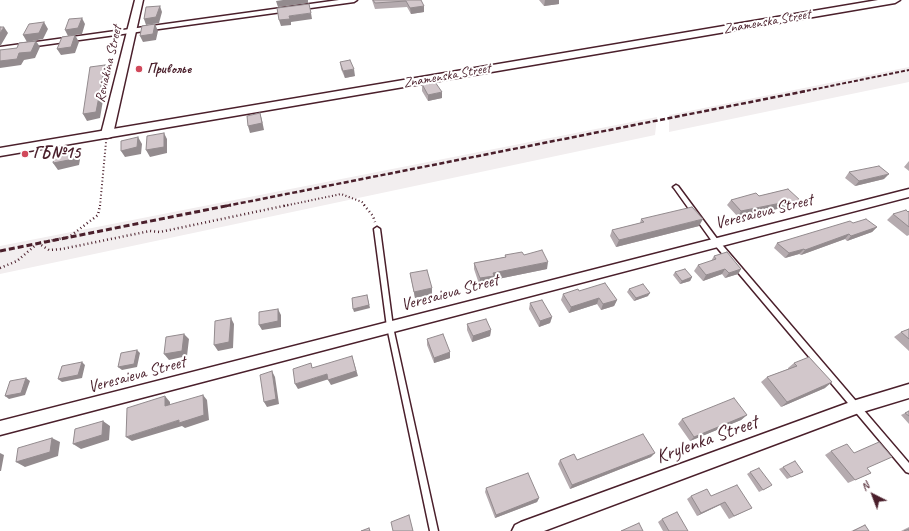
<!DOCTYPE html>
<html>
<head>
<meta charset="utf-8">
<style>
  body { margin:0 }
  #map { position:relative; width:909px; height:531px; overflow:hidden; background:#fff; font-family:Caveat,sans-serif }
  canvas { display:block }
  .north { position:absolute; left:853px; top:475px; width:40px; height:40px; -webkit-text-stroke:3px #fff; paint-order:stroke; rotate:318deg; font-size:11px; font-weight:700; line-height:16px; text-align:center; color:#4a1f2b }
  .north::after { content:''; display:block; margin:auto; width:14px; height:18px; background:#4a1f2b; clip-path:polygon(50% 0,100% 100%,50% 72%,0 100%) }
</style>
</head>
<body>
<div id="map">
<canvas width="909" height="531"></canvas>
<div class="north">N</div>
</div>
<script>
const c = document.querySelector('canvas').getContext('2d');
c.lineJoin = 'round';
function fill(path, color) { c.fillStyle = color; c.fill(path, 'evenodd'); }
const shape = rows => new Path2D(rows.map(r => 'M' + r).join(''));
function trace(path, color, width, dash) { c.strokeStyle = color; c.lineWidth = width; c.lineCap = dash ? 'butt' : 'round'; c.setLineDash(dash || []); c.stroke(path); }
function drawText(font, color, halo, rows, align = 'center') {
  c.font = font + ' Caveat,sans-serif'; c.lineWidth = 4; c.setLineDash([]); c.textBaseline = 'middle'; c.strokeStyle = halo; c.fillStyle = color; for (const [text, x, y, turn = 0] of rows) {
    c.save(); c.translate(x, y); c.rotate((+turn || 0) * Math.PI / 180); c.textAlign = isNaN(turn) ? turn : align; if (halo) c.strokeText(text, 0, 0); c.fillText(text, 0, 0); c.restore();
  }
}
fill(shape([
  [909,67,909,82,669,132,669,115],
  [657,117,655,135,0,274,0,246]
]), '#f2eeef');
const service = shape([
  [676,185,678,186,718,240,909,463,909,473,906,472,714,244,674,188,673,187,676,185],
  [377,227,380,229,393,327,438,531,430,531,387,327,374,229,377,227]
]);
const minor = shape([
  [339,0,357,0,354,2,0,51,0,47,339,0],
  [909,189,909,197,0,435,0,421,909,189],
  [909,384,909,398,856,414,544,531,512,531,515,525,521,522,856,400,909,384]
]);
const tertiary = shape([
  [135,0,143,0,113,134,111,137,107,138,103,137,101,134,135,0]
]);
const secondary = shape([
  [878,0,900,0,895,3,0,156,0,148,878,0]
]);
trace(service, '#4a1f2b', 3);
trace(minor, '#4a1f2b', 3);
trace(tertiary, '#4a1f2b', 3);
trace(secondary, '#4a1f2b', 3);
trace(shape([
  [100,206,106,142],
  [284,206,341,194,362,202,365,206]
]), '#4a1f2b', 2, [1, 2.5]);
trace(shape([
  [364,205,373,216,375,222],
  [38,243,49,250,62,249,150,231,160,232,288,205],
  [0,268,17,261,38,243,69,237,98,215,100,205]
]), '#4a1f2b', 2.5, [1, 3]);
fill(service, '#fff');
fill(minor, '#fff');
fill(tertiary, '#fff');
fill(secondary, '#fff');
trace(shape([
  [801,92,909,70]
]), '#4a1f2b', 2, [4, 2]);
trace(shape([
  [226,206,806,91]
]), '#4a1f2b', 2.5, [5, 2.5]);
trace(shape([
  [0,251,231,205]
]), '#4a1f2b', 3, [6, 3]);
fill(shape([
  [372,0,421,0,424,12,411,14,407,7,375,9],
  [539,0,559,0,559,4,544,6],
  [340,62,355,76,345,78,341,69],
  [422,84,442,98,428,101,422,91],
  [909,161,909,171,904,167],
  [849,172,884,179,855,186,845,178],
  [788,189,796,207,784,210,782,208,738,217,727,205,731,200,759,196],
  [909,211,909,235,907,236,887,220,893,214],
  [641,219,699,226,616,247,610,236,612,230,640,223],
  [853,223,877,227,872,232,847,241,845,239,801,255,799,254,785,258,774,248,777,243],
  [505,255,524,255,547,269,493,280,493,282,479,284,474,269,474,263,505,257],
  [714,256,741,269,738,274,725,278,722,274,703,281,694,271,698,265,711,261],
  [675,272,692,277,690,281,680,284,673,275],
  [410,273,432,288,432,294,415,298,411,279],
  [629,289,648,296,634,301,627,292],
  [579,291,617,300,614,306,601,310,597,304,569,313,561,300,563,294],
  [530,303,552,317,550,323,539,327,529,309],
  [467,324,491,330,490,336,472,342,467,330],
  [909,329,909,351,894,337,901,332],
  [427,339,450,358,434,363,427,345],
  [794,363,825,388,781,407,761,382,767,377,788,369,788,368],
  [909,411,909,424,901,415],
  [747,415,741,420,690,441,678,424,682,419],
  [831,451,867,468,871,473,848,483,825,455],
  [651,457,570,489,558,464,560,460,577,460],
  [783,467,803,472,787,479,779,469],
  [750,472,769,487,759,492,747,474],
  [486,488,539,498,537,502,495,518,485,492],
  [691,496,711,496,752,508,729,519,720,505,697,516,687,499],
  [662,519,688,531,663,531,658,522],
  [865,525,869,531,851,531,856,529],
  [909,527,909,531,901,531]
]), '#b5abaf');
fill(shape([
  [283,0,308,0,308,3,278,7,276,1],
  [545,0,559,0,559,4,544,6],
  [160,6,162,12,159,23,146,25,144,19],
  [424,6,424,12,411,14,410,8],
  [311,13,312,19,291,22,291,25,281,26,279,20,289,16],
  [82,18,85,24,82,34,68,36,65,30],
  [44,22,48,29,43,39,27,42,23,35],
  [155,24,158,31,156,40,143,42,140,36],
  [4,27,8,33,1,45,0,46,0,33],
  [75,35,79,42,75,53,61,55,57,49],
  [36,41,40,47,35,58,24,60,21,65,0,68,0,61,19,53],
  [105,65,108,71,100,118,87,121,83,114],
  [354,69,355,76,345,78,343,71],
  [442,92,442,98,428,101,428,95],
  [260,113,262,120,264,130,250,133,248,126],
  [164,133,167,139,167,153,150,157,146,150],
  [138,137,142,144,141,154,125,157,121,151],
  [76,148,81,154,79,165,58,170,53,163],
  [889,174,884,179,855,186,859,181],
  [801,201,796,207,784,210,788,204],
  [786,202,782,208,738,217,741,211],
  [703,219,699,226,616,247,619,240],
  [877,227,872,232,847,241,851,236],
  [849,234,845,239,801,255,805,250],
  [804,249,799,254,785,258,789,253],
  [548,262,547,269,493,280,493,282,479,284,480,278,493,273],
  [725,269,722,274,703,281,706,275],
  [741,269,738,274,725,278,729,273],
  [692,277,690,281,680,284,682,281],
  [432,288,432,294,415,298,414,292],
  [650,293,648,296,634,301,636,298],
  [367,295,370,308,354,312,353,309],
  [599,298,597,304,569,313,571,307],
  [617,300,614,306,601,310,603,304],
  [278,309,281,315,281,327,262,330,259,325],
  [552,317,550,323,539,327,540,321],
  [231,318,234,324,233,348,218,351,214,345],
  [491,330,490,336,472,342,473,336],
  [184,334,189,339,187,356,169,360,164,354],
  [137,350,140,353,137,367,122,370,118,367],
  [450,352,450,358,434,363,434,358],
  [352,356,358,376,331,385,328,380],
  [82,362,85,365,82,378,62,382,58,379],
  [272,371,275,377,279,404,267,407,264,402],
  [327,374,329,379,298,389,295,384],
  [26,378,30,381,25,395,9,399,5,396],
  [832,382,825,388,781,407,787,402],
  [203,395,207,400,209,420,185,428,182,426,132,441,126,437,179,420],
  [165,396,170,402,170,411,165,406],
  [747,415,741,420,690,441,694,437],
  [103,421,110,426,109,440,81,449,73,444],
  [52,438,60,442,58,456,25,467,16,462],
  [0,453,4,455,1,471,0,471],
  [655,453,651,457,570,489,572,485],
  [539,498,537,502,495,518,496,515],
  [725,502,720,505,697,516,701,513]
]), '#938b8e');
const building = shape([
  [373,0,421,0,424,6,410,8,406,1,375,3,373,0],
  [309,4,311,13,289,16,290,19,279,20,277,8,309,4],
  [160,6,156,17,144,19,146,7,160,6],
  [82,18,78,28,65,30,69,19,82,18],
  [44,22,39,33,23,35,29,24,44,22],
  [155,24,153,34,140,36,142,26,155,24],
  [0,27,4,27,0,33,0,27],
  [75,35,71,47,57,49,62,37,75,35],
  [36,41,31,52,19,53,17,59,0,61,0,50,17,48,19,43,36,41],
  [350,60,354,69,343,71,340,62,350,60],
  [105,65,96,112,83,114,90,67,105,65],
  [435,82,442,92,428,95,422,84,435,82],
  [260,113,262,123,248,126,247,116,260,113],
  [164,133,164,147,146,150,147,136,164,133],
  [138,137,137,147,121,151,121,141,138,137],
  [76,148,74,159,53,163,55,152,76,148],
  [879,166,889,174,859,181,849,172,879,166],
  [788,189,801,201,788,204,786,202,741,211,731,200,756,193,759,196,788,189],
  [692,207,703,219,619,240,612,230,644,222,641,219,692,207],
  [906,210,908,212,909,211,909,227,893,214,906,210],
  [866,219,877,227,851,236,849,234,805,250,804,249,789,253,777,243,850,221,853,223,866,219],
  [542,250,548,262,493,273,494,276,480,278,474,263,506,257,505,255,522,252,524,255,542,250],
  [727,252,741,269,729,273,725,269,706,275,698,265,716,259,714,256,727,252],
  [685,269,692,277,682,281,675,272,685,269],
  [427,270,432,288,414,292,410,273,427,270],
  [605,283,617,300,603,304,599,298,571,307,563,294,578,289,579,291,605,283],
  [643,284,650,293,636,298,629,289,643,284],
  [367,295,369,305,353,309,352,298,367,295],
  [542,300,552,317,540,321,530,303,542,300],
  [278,309,278,321,259,325,259,312,278,309],
  [231,318,229,342,214,345,215,321,231,318],
  [486,319,491,330,473,336,467,324,486,319],
  [909,329,909,339,901,332,909,329],
  [184,334,182,351,164,354,166,337,184,334],
  [443,334,450,352,434,358,427,339,443,334],
  [137,350,134,364,118,367,121,353,137,350],
  [352,356,356,371,328,380,327,374,295,384,293,369,311,363,312,368,352,356],
  [809,357,832,382,787,402,767,377,797,366,794,363,809,357],
  [82,362,78,375,58,379,62,366,82,362],
  [272,371,276,399,264,402,260,375,272,371],
  [26,378,21,393,5,396,10,381,26,378],
  [203,395,204,415,179,423,179,420,126,437,127,408,165,396,165,406,203,395],
  [734,398,747,415,694,437,682,419,734,398],
  [909,411,909,416,905,413,909,411],
  [103,421,102,435,73,444,75,429,103,421],
  [643,434,655,453,572,485,560,460,574,454,577,460,643,434],
  [52,438,50,452,16,462,18,448,52,438],
  [879,442,892,457,867,468,871,473,855,480,831,451,847,444,854,453,879,442],
  [795,461,803,472,791,477,783,467,795,461],
  [759,468,772,485,763,490,750,472,759,468],
  [528,473,539,498,496,515,486,488,528,473],
  [737,485,752,508,734,516,725,502,701,513,691,496,707,489,711,496,737,485],
  [677,512,688,531,669,531,662,519,677,512],
  [409,515,413,531,393,531,391,522,409,515],
  [639,523,643,531,621,531,639,523],
  [865,525,869,531,853,531,865,525],
  [369,528,370,531,361,531,369,528],
  [909,529,909,531,904,531,909,529]
]);
fill(building, '#d2c7cb');
trace(building, '#938b8e', 1);
for (const [x, y, r, color] of [
  [139,69,4,"#d1495b"],
  [25,154,4,"#d1495b"]
]) { const dot = new Path2D(); dot.arc(x, y, r, 0, 2 * Math.PI); c.fillStyle = color; c.fill(dot); trace(dot, '#fff', 1.5); }
drawText('14px', '#4a1f2b', '#fff', [
  ["Znamenska Street",767,22,-10],
  ["Reviakina Street",109,64,-77],
  ["Znamenska Street",447,76,-10]
]);
drawText('bold 14px', '#4a1f2b', '#fff', [
  ["Приволье",147,69]
], 'left');
drawText('bold 17px', '#4a1f2b', '#fff', [
  ["ГБ№15",33,154]
], 'left');
drawText('17px', '#4a1f2b', '#fff', [
  ["Veresaieva Street",764,212,-14],
  ["Veresaieva Street",450,293,-15],
  ["Veresaieva Street",137,375,-15]
]);
drawText('20px', '#4a1f2b', '#fff', [
  ["Krylenka Street",707,440,-20]
]);
</script>
</body>
</html>
